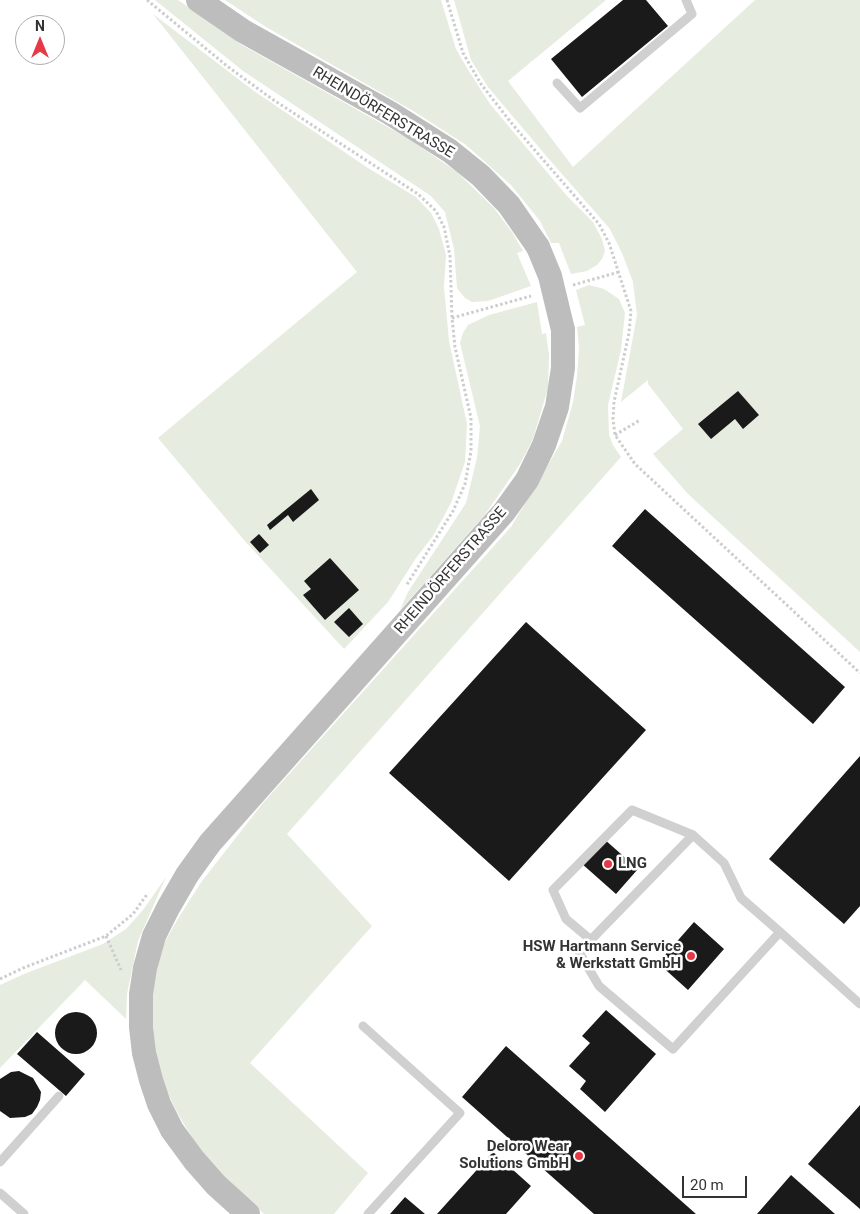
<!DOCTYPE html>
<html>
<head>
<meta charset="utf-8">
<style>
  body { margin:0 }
  #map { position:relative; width:860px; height:1214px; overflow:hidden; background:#fff; font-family:Roboto,sans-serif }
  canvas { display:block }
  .north { position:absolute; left:15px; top:15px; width:50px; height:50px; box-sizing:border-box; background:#fff; border:1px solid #adadad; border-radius:50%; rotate:0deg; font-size:14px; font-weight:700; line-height:20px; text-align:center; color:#333 }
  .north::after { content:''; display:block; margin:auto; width:18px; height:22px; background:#e63946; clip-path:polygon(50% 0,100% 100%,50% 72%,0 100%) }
  .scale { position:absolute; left:682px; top:1176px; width:65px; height:22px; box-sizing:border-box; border:2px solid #333; border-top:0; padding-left:6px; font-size:15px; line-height:18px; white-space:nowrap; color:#333; -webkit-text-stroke:4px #fff; paint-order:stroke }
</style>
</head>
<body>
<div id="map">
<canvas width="860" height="1214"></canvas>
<div class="north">N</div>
<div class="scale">20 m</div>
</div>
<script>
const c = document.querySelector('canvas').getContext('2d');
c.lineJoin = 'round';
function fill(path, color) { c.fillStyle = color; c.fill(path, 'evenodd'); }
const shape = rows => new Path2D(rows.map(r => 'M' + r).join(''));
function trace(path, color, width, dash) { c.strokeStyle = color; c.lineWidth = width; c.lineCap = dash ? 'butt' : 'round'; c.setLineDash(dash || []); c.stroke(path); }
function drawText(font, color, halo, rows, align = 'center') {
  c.font = font + ' Roboto,sans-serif'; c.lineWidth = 5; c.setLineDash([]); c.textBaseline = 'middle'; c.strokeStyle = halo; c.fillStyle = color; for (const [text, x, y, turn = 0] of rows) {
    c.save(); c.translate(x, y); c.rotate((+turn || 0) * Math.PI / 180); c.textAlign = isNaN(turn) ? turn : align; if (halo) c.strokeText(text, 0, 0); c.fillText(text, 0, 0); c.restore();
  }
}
fill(shape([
  [155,0,178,0,242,45,409,139,457,172,494,208,512,232,523,251,517,253,531,286,488,301,472,302,465,298,457,288,454,249,445,212,431,196,243,71],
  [225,0,441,0,456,49,467,68,490,104,567,196,593,222,602,239,605,251,602,259,597,265,587,271,571,274,559,243,551,243,540,221,511,185,466,145,415,112,266,27],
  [454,0,606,0,508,81,573,167,755,0,860,0,860,652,688,494,653,454,683,429,648,384,648,380,621,402,637,315,633,282,622,253,610,229,548,158,488,87,471,60],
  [153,14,254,91,368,168,416,197,431,213,439,229,446,255,444,287,449,341,467,424,465,462,451,503,433,536,416,558,388,602,344,649,244,540,158,438,357,272],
  [589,285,604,289,619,299,625,313,621,350,608,405,609,435,613,445,621,457,287,834,372,926,250,1063,368,1173,334,1214,264,1214,220,1173,196,1144,178,1114,163,1084,155,1050,152,1010,154,974,163,945,179,917,202,881,263,803,511,527,562,441,573,402,577,376,579,348,577,327,585,325,576,290],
  [537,302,542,334,546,333,549,355,548,388,533,439,520,464,484,516,400,610,408,592,466,503,477,458,480,426,460,343,463,333,468,325,489,315],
  [166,877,138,941,127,994,126,1019,85,980,0,1068,0,985,24,974,103,944,126,929,143,910]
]), '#e6ecdf');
fill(shape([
  [623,0,646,0,668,26,582,97,551,59],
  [738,391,759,415,743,429,735,419,711,439,698,424],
  [311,489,319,500,293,522,288,515,270,530,267,525],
  [645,509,845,687,813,724,612,546],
  [259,534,269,545,260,553,250,542],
  [330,558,359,590,325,620,303,595,311,589,304,581],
  [349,608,363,624,349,637,334,622],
  [526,622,646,730,509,881,389,773],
  [860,756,860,906,844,924,769,859],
  [604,839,638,869,616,894,581,863],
  [694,922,724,949,688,990,658,963],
  [606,1010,656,1054,605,1112,580,1089,586,1081,569,1066,590,1043,582,1036],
  '55 1033a21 21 0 1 1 42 0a21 21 0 1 1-42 0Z',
  [37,1032,85,1074,66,1096,17,1054],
  [506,1046,696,1214,594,1214,462,1097],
  [19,1071,33,1078,41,1092,40,1100,37,1107,32,1114,25,1117,10,1118,0,1111,0,1079,11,1072],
  [860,1105,860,1209,808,1164],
  [493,1152,531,1186,506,1214,437,1214],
  [791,1175,835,1214,757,1214],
  [405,1197,425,1214,390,1214]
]), '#1a1a1a');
trace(shape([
  [147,0,227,66,272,99,418,194,436,211,444,227,450,256,452,318,455,347,471,418,471,451,465,484,453,511,406,586],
  [447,0,463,53,481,84,513,125,599,224,609,243,631,311,629,333,614,402,613,419,615,435,635,464,860,673],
  [573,285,619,272],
  [452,318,531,296],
  [615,435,640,420],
  [106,936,121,970],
  [0,979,23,968,106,936,133,914,148,893]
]), '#cdcdcd', 3, [2.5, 2.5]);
trace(shape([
  [557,83,580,108,692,14,686,0],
  [780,932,673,1049,599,986,579,952,693,835,724,863,741,898,780,932,860,1004],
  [591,940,566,919,553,890,632,810,693,835],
  [363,1026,460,1113,368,1214],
  [0,1162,59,1096],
  [0,1193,24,1214]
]), '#d0d0d0', 9);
trace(shape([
  [198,0,243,31,390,113,450,151,481,176,509,205,538,247],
  [248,1214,216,1185,194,1160,172,1130,159,1104,151,1080,144,1053,141,1027,141,994,145,968,154,936,168,908,187,875,210,843,504,512,527,480,544,445,557,407,563,368,563,330]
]), '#bdbdbd', 24);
trace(shape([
  [538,247,550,276,563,330]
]), '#bdbdbd', 24);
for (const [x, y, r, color] of [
  [608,864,5,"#e63946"],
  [691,956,5,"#e63946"],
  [579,1156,5,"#e63946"]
]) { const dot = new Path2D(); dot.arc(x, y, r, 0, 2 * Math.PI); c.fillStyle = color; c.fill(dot); trace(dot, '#fff', 2); }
drawText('15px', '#333', '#fff', [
  ["RHEINDÖRFERSTRASSE",383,113,31],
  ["RHEINDÖRFERSTRASSE",451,571,-49]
]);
drawText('bold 15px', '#333', '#fff', [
  ["LNG",618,864,"left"],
  ["HSW Hartmann Service",681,947],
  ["& Werkstatt GmbH",681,964],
  ["Deloro Wear",569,1147],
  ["Solutions GmbH",569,1164]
], 'right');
</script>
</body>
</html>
